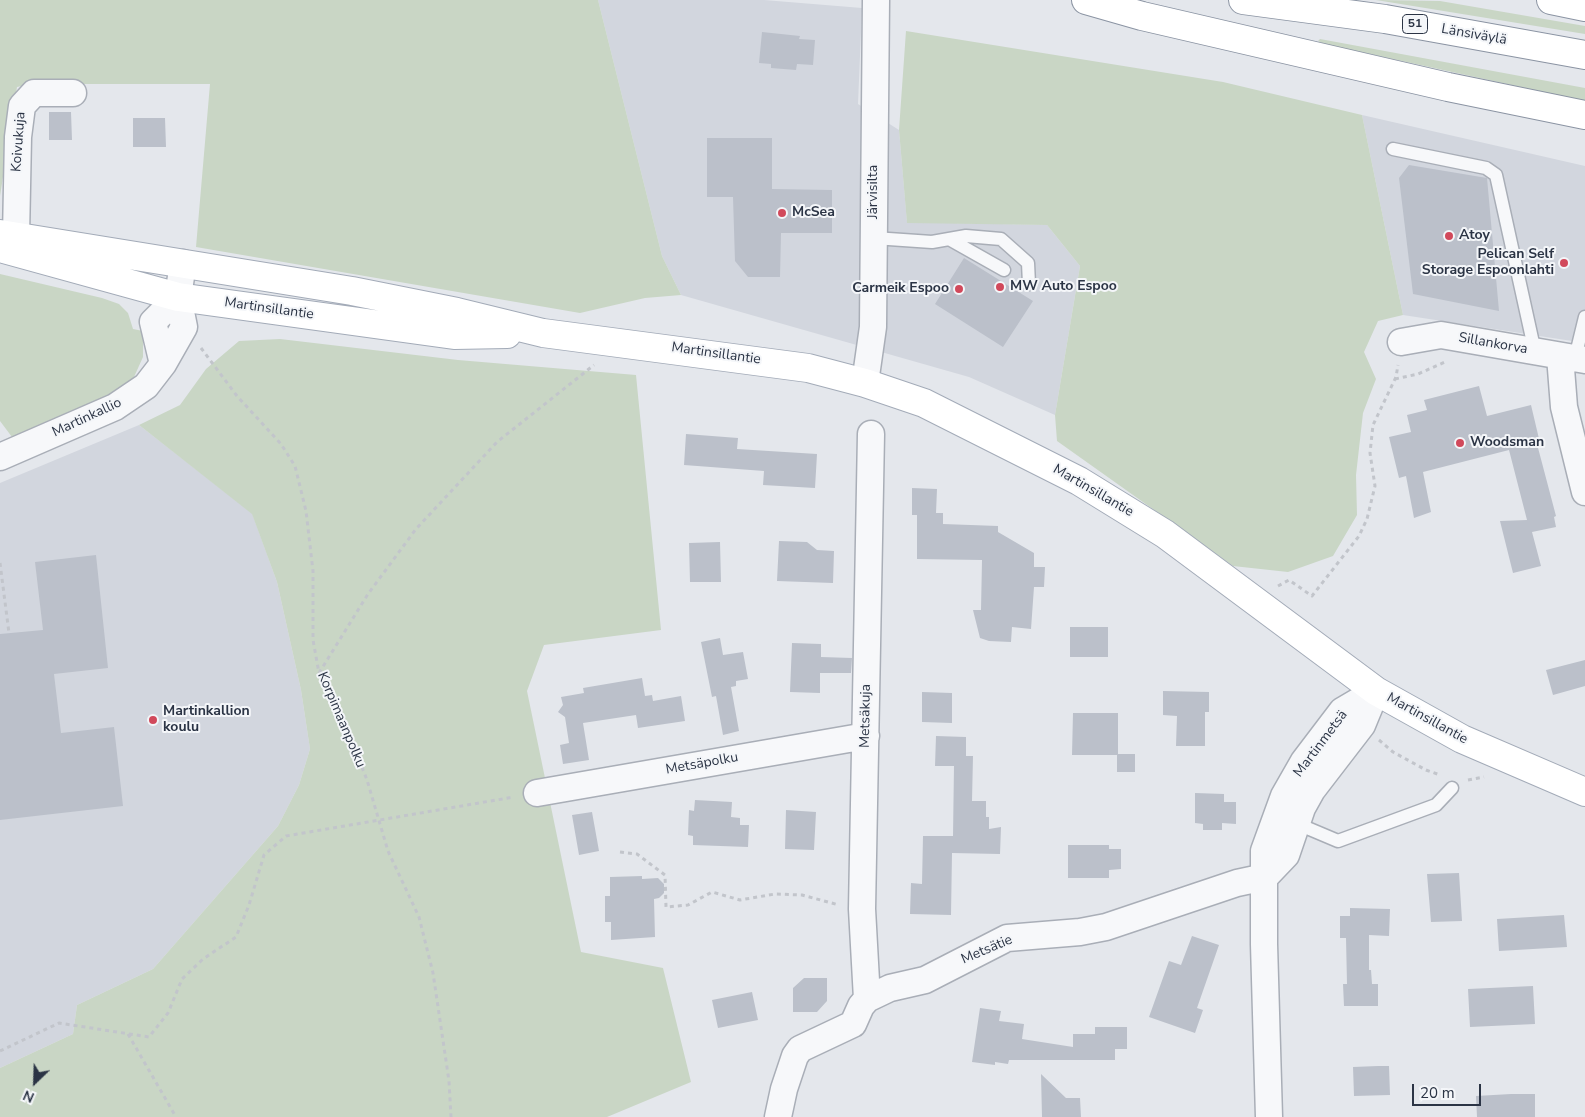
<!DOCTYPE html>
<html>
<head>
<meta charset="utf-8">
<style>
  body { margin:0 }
  #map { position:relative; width:1585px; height:1117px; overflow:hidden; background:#e4e7ec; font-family:"Nunito Sans",sans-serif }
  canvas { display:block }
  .north { position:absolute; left:10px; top:1057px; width:50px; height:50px; -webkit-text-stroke:4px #f4f6f9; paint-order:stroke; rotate:204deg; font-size:14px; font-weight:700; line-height:20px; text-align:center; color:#2b3445 }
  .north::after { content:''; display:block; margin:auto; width:18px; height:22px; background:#2b3445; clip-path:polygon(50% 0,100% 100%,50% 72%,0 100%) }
  .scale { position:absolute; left:1412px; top:1084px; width:69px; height:22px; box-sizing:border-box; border:2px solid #2b3445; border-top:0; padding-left:6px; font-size:15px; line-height:18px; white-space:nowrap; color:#2b3445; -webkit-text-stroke:4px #f4f6f9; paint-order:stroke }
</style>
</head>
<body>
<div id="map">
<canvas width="1585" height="1117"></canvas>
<div class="north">N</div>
<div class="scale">20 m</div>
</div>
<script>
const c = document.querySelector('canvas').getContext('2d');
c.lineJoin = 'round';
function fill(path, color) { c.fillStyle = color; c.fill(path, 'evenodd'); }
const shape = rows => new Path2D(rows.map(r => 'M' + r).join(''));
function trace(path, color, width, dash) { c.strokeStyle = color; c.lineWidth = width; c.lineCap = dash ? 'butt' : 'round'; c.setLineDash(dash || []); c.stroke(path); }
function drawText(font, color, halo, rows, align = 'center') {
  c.font = font + ' "Nunito Sans",sans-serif'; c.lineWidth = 4; c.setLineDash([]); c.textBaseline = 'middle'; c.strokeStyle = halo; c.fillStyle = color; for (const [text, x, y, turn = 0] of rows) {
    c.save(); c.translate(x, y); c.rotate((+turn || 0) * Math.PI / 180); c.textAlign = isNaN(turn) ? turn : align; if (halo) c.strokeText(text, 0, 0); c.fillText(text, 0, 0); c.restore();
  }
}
fill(shape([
  [598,0,764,0,862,8,858,104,899,130,907,222,1047,225,1080,266,1055,415,969,377,681,295,662,256],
  [1362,115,1585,166,1585,343,1403,315],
  [139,425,252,513,277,582,301,690,310,749,299,785,278,826,153,969,77,1005,73,1034,0,1068,0,483]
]), '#d2d6de');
fill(shape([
  [0,0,598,0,662,256,681,295,645,298,580,313,196,247,210,84,31,84,17,87,0,196],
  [1376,0,1440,1,1585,26,1585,34],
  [906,31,1223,82,1362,115,1403,315,1378,321,1364,352,1376,379,1363,413,1356,475,1357,515,1333,556,1288,572,1233,566,1057,441,1055,415,1080,266,1047,225,907,223,899,130],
  [1320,39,1585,88,1585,101,1324,44,1318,41],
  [0,274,102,298,119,304,128,313,133,329,143,331,143,357,134,377,114,397,12,437,0,421],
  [280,339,458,360,636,375,661,630,544,645,527,691,581,952,663,968,691,1082,607,1117,0,1117,0,1068,73,1034,77,1005,153,969,278,826,299,785,310,749,301,690,277,582,252,514,139,425,180,405,206,369,239,341]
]), '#c9d6c5');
fill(shape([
  [762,32,800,36,799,39,815,40,813,65,797,64,796,70,771,68,771,64,759,63],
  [49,112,71,112,72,140,49,140],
  [133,118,165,118,166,147,133,147],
  [707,138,772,138,772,189,832,190,832,233,781,233,780,277,748,277,735,261,733,197,707,197],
  [1409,165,1487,178,1499,311,1413,294,1399,178],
  [964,258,1033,301,1003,347,935,304],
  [1479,386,1487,416,1531,405,1540,443,1537,444,1556,516,1554,517,1556,527,1532,532,1541,566,1513,573,1500,521,1527,520,1509,450,1423,472,1431,512,1414,518,1406,476,1399,478,1389,437,1411,432,1407,415,1427,410,1424,400],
  [686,434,738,438,737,449,817,454,815,488,763,485,764,471,684,465],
  [912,488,937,489,936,513,943,513,943,524,998,526,998,532,1034,553,1034,567,1045,567,1044,587,1034,587,1031,629,1012,627,1011,642,989,641,980,638,973,610,981,610,982,560,917,559,917,515,912,515],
  [779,541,807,542,817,550,834,551,833,583,777,581],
  [720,542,721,582,690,582,689,543],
  [96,555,108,668,54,674,61,733,114,727,123,806,0,820,0,634,43,630,35,562],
  [1070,627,1108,627,1108,657,1070,657],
  [720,638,723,655,743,652,748,679,736,681,736,686,731,687,739,731,723,735,716,696,712,697,701,642],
  [792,643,821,644,821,657,852,658,851,673,820,673,820,693,790,692],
  [1585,660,1585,686,1553,695,1546,670],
  [642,678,645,696,652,695,653,701,681,696,685,721,638,728,636,715,583,723,589,760,563,764,560,745,569,743,565,717,558,712,563,705,561,697,584,693,583,688],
  [1163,691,1209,692,1209,712,1205,712,1205,746,1176,746,1177,716,1163,715],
  [922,692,952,693,952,723,922,722],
  [1073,713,1118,713,1118,754,1135,754,1135,772,1117,772,1117,755,1072,755],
  [936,736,966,737,966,756,973,756,972,801,986,801,986,817,989,817,989,829,1001,827,1000,854,952,853,951,915,910,914,911,883,922,884,923,836,953,836,954,766,935,766],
  [1195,793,1224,794,1224,802,1236,802,1236,824,1222,823,1222,830,1203,830,1203,824,1195,823],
  [695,800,732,802,731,817,740,818,740,825,749,825,748,847,693,845,693,836,688,835,689,810,694,811],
  [786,810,816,812,814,850,785,849],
  [592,812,599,851,579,855,572,815],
  [1068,845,1109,845,1109,849,1121,849,1121,869,1109,870,1109,878,1068,878],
  [1459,873,1462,921,1431,922,1427,874],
  [642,876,642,879,658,878,664,884,664,893,659,898,654,899,655,937,611,940,611,922,605,922,605,896,610,896,610,877],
  [1350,908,1390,909,1389,936,1369,935,1369,970,1371,970,1372,984,1378,984,1378,1006,1344,1006,1343,984,1347,984,1346,938,1340,938,1340,916,1350,916],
  [1564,915,1567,947,1499,951,1497,919],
  [1192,936,1219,945,1197,1008,1203,1010,1195,1033,1149,1017,1169,961,1181,965],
  [804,978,827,978,827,1001,817,1012,793,1012,793,988],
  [1533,986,1535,1024,1470,1027,1468,989],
  [752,992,758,1020,718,1028,712,1000],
  [980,1008,1001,1011,999,1021,1024,1024,1022,1039,1073,1047,1073,1034,1095,1034,1095,1027,1127,1027,1127,1049,1115,1049,1115,1060,1009,1060,1008,1064,995,1062,995,1065,972,1062],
  [1378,1066,1389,1066,1390,1095,1354,1096,1353,1067],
  [1041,1074,1066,1098,1080,1098,1081,1117,1042,1117],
  [1511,1094,1535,1094,1535,1117,1477,1117,1476,1096]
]), '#bbc0ca');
const service = shape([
  [1393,149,1486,168,1496,175,1535,352],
  [874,238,932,242,966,236,1001,239,1028,263,1029,284],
  [949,239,1004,270],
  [1575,358,1585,317],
  [1293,822,1338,841,1436,805,1452,788]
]);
const minor = shape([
  [16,236,18,137,22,106,34,93,73,93],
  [1401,342,1441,335,1585,360],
  [1560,356,1564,407,1585,492],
  [163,364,153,322,178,297],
  [865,383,873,327,876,0],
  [0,457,115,407,146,386,163,364,184,327,178,297,183,263],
  [537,793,866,736],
  [1265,877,1286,855,1302,808,1312,790,1362,725,1376,691],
  [867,999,862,909,871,434],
  [778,1117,784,1089,795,1056,800,1049,853,1024,861,1006,867,999,890,988,925,980,1007,938,1080,932,1106,927,1237,883,1265,877],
  [1269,1117,1264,944,1264,851,1284,796,1304,761,1342,711,1376,691]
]);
const primary = shape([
  [0,234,352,291,457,312,543,333,808,368,865,383,924,403,1079,481,1165,534,1376,691,1462,739,1585,792],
  [0,248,178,297,454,335,507,334]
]);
const motorway = shape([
  [1086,0,1142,16,1448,87,1585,115],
  [1243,0,1385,19,1585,55],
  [1551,0,1585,7]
]);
trace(service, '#a9aeb7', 15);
trace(minor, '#a9aeb7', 29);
trace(primary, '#a3abb8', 30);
trace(motorway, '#8b94a3', 30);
trace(shape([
  [201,348,237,396,281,444,295,466,306,511,313,571,313,640,319,673,352,742,367,780,388,851,419,917,433,973,449,1081,451,1117],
  [1395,379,1418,374,1445,362],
  [0,563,9,633],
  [1278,586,1289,580,1312,596,1359,536,1367,519,1375,486,1370,453,1373,425,1396,377,1398,365],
  [319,673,368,594,416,529,497,442,594,365],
  [1379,740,1393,752,1426,770,1440,775],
  [1468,780,1484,777],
  [620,852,637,854,665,875,666,907,688,905,712,892,740,900,775,894,802,895,839,905],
  [128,1034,176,1117],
  [0,1051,59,1023,149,1037,168,1013,182,979,203,959,236,937,249,905,264,855,286,836,514,797]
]), '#c2c5cb', 3, [4, 4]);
trace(service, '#f7f8fa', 12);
trace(minor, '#f7f8fa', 26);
trace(primary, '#fff', 28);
trace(motorway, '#fff', 28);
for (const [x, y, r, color] of [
  [782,213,5,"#d1495b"],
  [1449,236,5,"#d1495b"],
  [1564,263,5,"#d1495b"],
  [1000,287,5,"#d1495b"],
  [959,289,5,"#d1495b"],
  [1460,443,5,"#d1495b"],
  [153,720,5,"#d1495b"]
]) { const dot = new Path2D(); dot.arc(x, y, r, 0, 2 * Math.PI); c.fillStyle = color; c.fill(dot); trace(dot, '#f4f6f9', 2); }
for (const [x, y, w] of [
  [1415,24,25]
]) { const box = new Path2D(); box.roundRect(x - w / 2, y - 9.5, w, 19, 4); c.fillStyle = '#f4f6f9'; c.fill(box); trace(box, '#2b3445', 1); }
drawText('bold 12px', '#2b3445', null, [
  ["51",1415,24]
]);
drawText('14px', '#2b3445', '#f4f6f9', [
  ["Länsiväylä",1474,35,10],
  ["Koivukuja",19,142,-86],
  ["Järvisilta",874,192,-90],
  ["Martinsillantie",269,309,8],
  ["Sillankorva",1493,344,10],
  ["Martinsillantie",716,354,8],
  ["Martinkallio",87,418,-25],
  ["Martinsillantie",1093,491,30],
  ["Metsäkuja",866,716,-89],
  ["Martinsillantie",1427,719,29],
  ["Korpimaanpolku",341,720,67],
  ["Martinmetsä",1321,744,-53],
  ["Metsäpolku",702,764,-10],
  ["Metsätie",987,950,-23]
]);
drawText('bold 14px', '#2b3445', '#f4f6f9', [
  ["McSea",792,213],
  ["Atoy",1459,236],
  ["Pelican Self",1554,255,"right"],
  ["Storage Espoonlahti",1554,271,"right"],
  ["MW Auto Espoo",1010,287],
  ["Carmeik Espoo",949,289,"right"],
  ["Woodsman",1470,443],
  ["Martinkallion",163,712],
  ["koulu",163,728]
], 'left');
</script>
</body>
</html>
